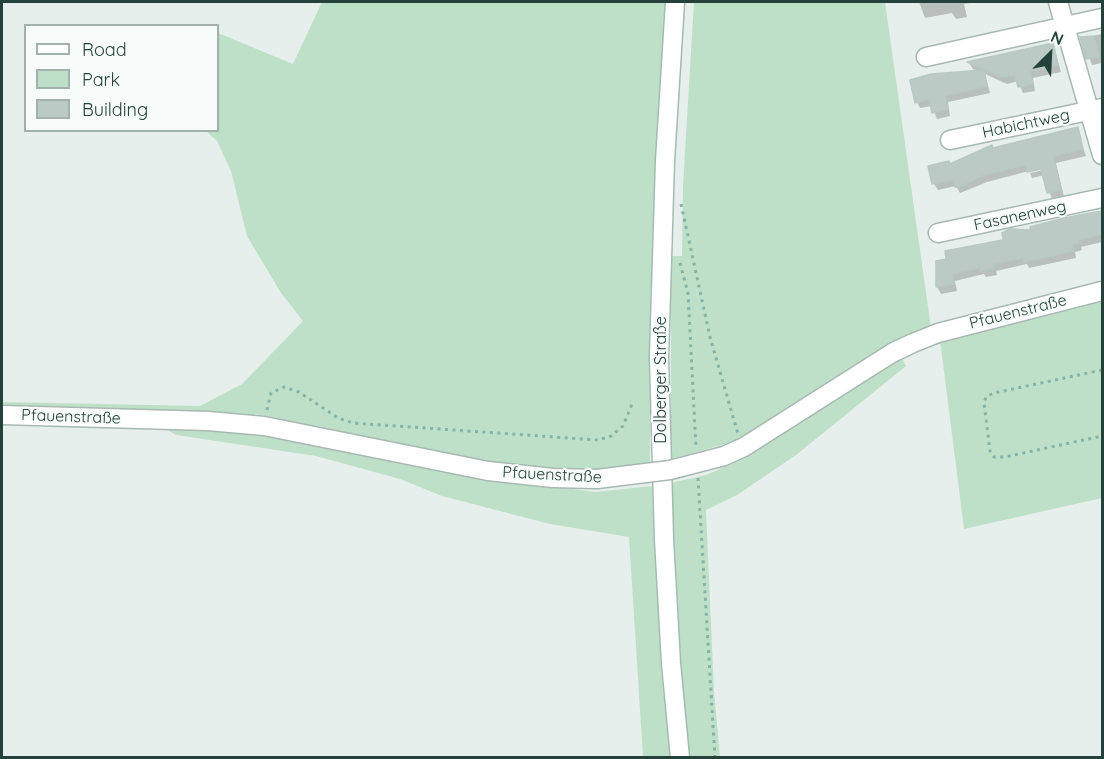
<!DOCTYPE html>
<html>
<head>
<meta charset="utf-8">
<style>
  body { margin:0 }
  #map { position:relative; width:1104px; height:759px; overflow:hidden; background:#e6efeb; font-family:Quicksand,sans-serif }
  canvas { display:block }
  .frame { position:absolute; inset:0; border:3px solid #24423a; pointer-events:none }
  .legend { position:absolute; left:24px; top:24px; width:195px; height:108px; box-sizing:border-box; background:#f7fbf9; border:2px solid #a3b1ad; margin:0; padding:8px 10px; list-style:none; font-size:18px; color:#24423a }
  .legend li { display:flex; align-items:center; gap:12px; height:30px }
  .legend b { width:30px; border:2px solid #a3b1ad }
  .north { position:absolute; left:1020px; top:24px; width:60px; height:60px; -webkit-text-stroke:4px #f7fbf9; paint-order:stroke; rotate:24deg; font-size:16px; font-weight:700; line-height:24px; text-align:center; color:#24423a }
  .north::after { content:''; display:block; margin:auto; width:21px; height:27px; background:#24423a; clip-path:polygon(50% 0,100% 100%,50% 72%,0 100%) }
</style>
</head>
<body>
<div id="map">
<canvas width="1104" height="759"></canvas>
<div class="frame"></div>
<ul class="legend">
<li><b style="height:8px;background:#fff"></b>Road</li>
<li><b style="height:16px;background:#bfe0c8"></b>Park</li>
<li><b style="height:16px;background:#bbcac4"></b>Building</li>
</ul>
<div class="north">N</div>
</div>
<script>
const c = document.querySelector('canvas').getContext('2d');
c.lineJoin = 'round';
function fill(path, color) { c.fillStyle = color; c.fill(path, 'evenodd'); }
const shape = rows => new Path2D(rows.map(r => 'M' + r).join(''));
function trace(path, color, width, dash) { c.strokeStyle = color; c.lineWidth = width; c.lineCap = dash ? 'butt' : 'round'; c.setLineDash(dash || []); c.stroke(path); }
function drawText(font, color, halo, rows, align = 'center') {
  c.font = font + ' Quicksand,sans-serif'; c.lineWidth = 4.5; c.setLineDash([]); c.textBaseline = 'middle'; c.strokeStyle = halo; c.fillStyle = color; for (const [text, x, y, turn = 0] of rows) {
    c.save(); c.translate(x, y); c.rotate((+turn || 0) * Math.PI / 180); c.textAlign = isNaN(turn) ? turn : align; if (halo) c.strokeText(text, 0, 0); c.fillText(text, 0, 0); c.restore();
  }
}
fill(shape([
  [322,2,666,2,650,307,650,464,596,470,517,470,281,423,278,418,255,414,250,417,2,411,2,402,200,406,242,384,303,321,281,293,247,236,231,171,217,141,206,131,218,130,218,33,293,64],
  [694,2,885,2,931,328,747,438,671,459,671,256,682,256,683,185],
  [1102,301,1102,498,964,529,940,340],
  [901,357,906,366,796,455,737,495,706,510,714,692,720,757,689,757,681,663,671,483,706,475,745,458,889,362],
  [159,425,269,434,487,478,596,492,652,486,661,669,670,757,643,757,629,537,550,524,442,496,400,479,316,456,176,435]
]), '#bfe0c8');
fill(shape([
  [919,2,977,2,964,4,967,17,956,19,952,13,925,18],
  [1102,34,1102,63,1092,65,1082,38],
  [1053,44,1061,72,1033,78,1035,91,1023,93,1018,81,1007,84,985,74,990,93,948,102,950,116,937,119,932,106,920,108,917,102,980,72,973,69,969,63],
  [1077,129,1086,156,1056,163,1064,197,1052,199,1044,175,1032,178,1030,173,1049,169,1048,166,987,182,960,193,956,186,938,190,934,184,950,165,993,150],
  [1102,212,1102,242,1081,247,1082,250,1075,252,1076,258,1029,268,1027,264,996,271,997,275,986,277,984,274,955,281,957,291,941,294,937,287,937,262]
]), '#0003');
const building = shape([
  [1094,36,1099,57,1086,59,1080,37,1094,36],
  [1053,43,1058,65,1030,71,1033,84,1018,87,1015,75,1002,77,967,62,1053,43],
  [984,70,987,86,945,96,948,109,932,113,929,99,915,103,910,80,931,74,984,70],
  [1078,127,1083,149,1053,156,1061,190,1047,193,1041,169,1027,172,1026,165,983,175,962,186,955,187,953,180,932,184,928,166,949,161,950,164,992,145,993,148,1078,127],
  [1102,211,1102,234,1078,240,1079,243,1072,245,1074,251,1024,262,1023,258,993,264,994,268,980,271,980,268,952,274,954,284,936,287,936,261,946,259,945,251,1003,240,1002,233,1010,229,1031,230,1030,227,1064,218,1102,211]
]);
fill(building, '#bbcac4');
trace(building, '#b8c9c2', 1.5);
const street = shape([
  [1058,2,1102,155],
  [926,57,1102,18],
  [950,140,1102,108],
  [938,233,1102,198],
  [2,415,208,421,264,426,488,471,553,478,597,479],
  [724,456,744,447,892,353,913,343,938,333,1102,291]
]);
const secondary = shape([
  [675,2,665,161,659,357,664,539,671,663,680,758]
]);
trace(street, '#a8b8b2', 21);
trace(secondary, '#a4bbb3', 21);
trace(shape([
  [681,204,710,337,738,434],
  [680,263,688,293,696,448],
  [1102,370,994,393,986,397,984,403,990,451,994,457,1005,457,1102,436],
  [267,410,271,393,284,387,299,392,338,418,353,423,598,440,611,436,623,426,632,404],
  [698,478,715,758]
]), '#86b3a5', 3, [3, 4.5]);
trace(street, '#fff', 18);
trace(secondary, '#fff', 18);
const streetBridge = shape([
  [597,479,670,470,724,456]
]);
trace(streetBridge, '#a8b8b2', 21, []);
trace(streetBridge, '#fff', 18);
drawText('16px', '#24423a', '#f7fbf9', [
  ["Habichtweg",1026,124,-12],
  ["Fasanenweg",1020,216,-12],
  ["Pfauenstraße",1018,312,-14],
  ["Dolberger Straße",661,380,-90],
  ["Pfauenstraße",71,417,2],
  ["Pfauenstraße",552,475,3]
]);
</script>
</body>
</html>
